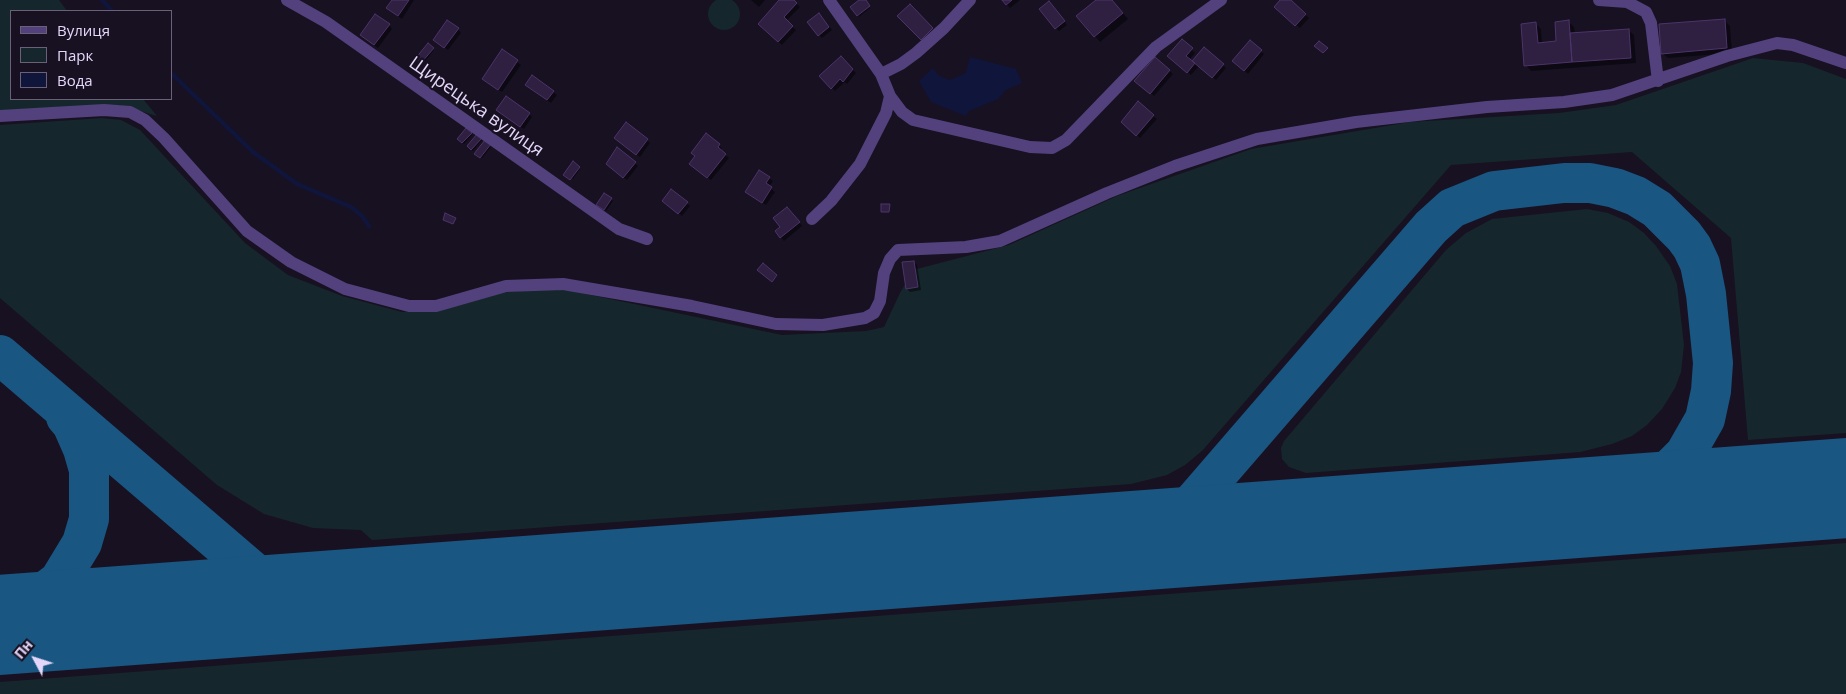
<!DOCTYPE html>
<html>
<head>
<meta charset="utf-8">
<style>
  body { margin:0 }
  #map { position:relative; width:1846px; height:694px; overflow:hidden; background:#181122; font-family:"Open Sans",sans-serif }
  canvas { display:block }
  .legend { position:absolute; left:10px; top:10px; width:162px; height:90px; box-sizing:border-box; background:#181122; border:1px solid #6a6078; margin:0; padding:6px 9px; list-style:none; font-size:15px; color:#e4d7fa }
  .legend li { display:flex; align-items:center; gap:10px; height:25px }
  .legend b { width:25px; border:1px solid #6a6078 }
  .north { position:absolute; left:10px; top:634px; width:50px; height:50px; -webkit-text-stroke:4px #181122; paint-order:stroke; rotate:310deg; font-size:14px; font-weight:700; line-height:20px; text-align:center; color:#e4d7fa }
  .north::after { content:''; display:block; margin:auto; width:18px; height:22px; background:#e4d7fa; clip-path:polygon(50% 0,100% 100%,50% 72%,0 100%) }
</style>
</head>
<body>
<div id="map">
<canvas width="1846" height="694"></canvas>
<ul class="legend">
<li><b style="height:6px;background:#52417c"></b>Вулиця</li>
<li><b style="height:14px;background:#15272c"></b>Парк</li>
<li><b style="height:14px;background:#10153c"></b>Вода</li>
</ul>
<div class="north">Пн</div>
</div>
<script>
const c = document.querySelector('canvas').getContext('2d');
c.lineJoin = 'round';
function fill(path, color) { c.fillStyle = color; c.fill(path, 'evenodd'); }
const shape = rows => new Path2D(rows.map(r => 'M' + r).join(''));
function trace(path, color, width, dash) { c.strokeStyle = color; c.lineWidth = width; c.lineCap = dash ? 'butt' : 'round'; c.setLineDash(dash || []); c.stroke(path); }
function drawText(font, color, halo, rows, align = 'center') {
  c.font = font + ' "Open Sans",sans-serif'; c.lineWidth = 4.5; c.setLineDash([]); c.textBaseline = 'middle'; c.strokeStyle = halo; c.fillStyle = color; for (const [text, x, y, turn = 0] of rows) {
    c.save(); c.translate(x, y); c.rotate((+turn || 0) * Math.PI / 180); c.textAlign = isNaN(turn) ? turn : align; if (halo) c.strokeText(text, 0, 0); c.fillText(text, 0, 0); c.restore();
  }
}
fill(shape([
  '708 14a16 16 0 1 1 32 0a16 16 0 1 1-32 0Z',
  [0,0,59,0,67,11,11,11,11,99,143,99,157,116,119,105,0,113],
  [1753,58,1803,63,1846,79,1846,433,1748,440,1731,238,1632,152,1451,165,1202,451,1185,465,1167,475,1131,484,372,540,361,530,313,528,264,514,217,485,0,298,0,125,102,118,121,120,140,130,245,243,288,275,342,296,402,312,440,310,495,293,547,289,572,291,782,335,866,331,884,327,900,293,913,270,1009,245,1117,196,1251,149,1410,122,1559,113,1616,105],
  [1587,209,1608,213,1629,222,1644,233,1656,246,1670,266,1677,284,1684,345,1681,372,1675,388,1662,409,1647,425,1632,436,1612,444,1580,452,1306,473,1289,467,1282,459,1281,448,1284,441,1446,250,1466,233,1492,219],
  [1846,543,1846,694,0,694,0,682]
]), '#15272c');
fill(shape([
  [970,57,1016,69,1022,83,1006,90,998,99,969,111,966,116,931,102,919,81,933,68,939,76,950,80,966,73]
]), '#10153c');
fill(shape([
  [393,0,414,0,402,19,391,11],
  [751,0,765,0,759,7],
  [781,0,793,0,800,7,786,21,796,30,782,45,759,24],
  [861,0,865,0,870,8,859,17,851,7],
  [1003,0,1020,0,1010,8],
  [1098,0,1112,0,1128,19,1100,42,1095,36],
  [1281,0,1289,0,1309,18,1300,28,1275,7],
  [1053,6,1067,25,1059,31,1056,28],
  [822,18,832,30,822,38,819,35],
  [1724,20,1730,26,1732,53,1668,58,1662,53],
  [1569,22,1574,27,1575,34,1628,30,1634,35,1636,63,1531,71,1526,65,1536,24,1541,29,1542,44,1557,43],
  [389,25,392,29,378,48,365,38],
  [458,29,461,33,448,50,438,43],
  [1182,41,1195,53,1189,60,1193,63,1223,65,1226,68,1216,80,1199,66,1191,75,1172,59],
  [1250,42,1264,54,1248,74,1237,64],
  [428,44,434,50,423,64,417,59],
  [502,51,521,65,502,92,487,82],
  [841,58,856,73,847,84,845,82,835,91,821,77],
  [1155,58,1173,74,1154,96,1139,84],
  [530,88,553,92,557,95,551,103],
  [501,114,529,114,532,117,524,129],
  [1153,116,1157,119,1140,138,1126,125],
  [466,130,472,135,464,144,458,139],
  [706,135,719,145,722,149,721,151,729,158,711,180,694,167],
  [477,136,482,140,473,151,468,146],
  [647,140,650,143,640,157,619,141],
  [486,142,491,147,482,158,476,154],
  [573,163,580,169,573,179,566,176],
  [635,163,638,166,627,180,611,168],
  [760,172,773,181,769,187,775,192,766,205,750,195],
  [672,190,690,206,682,216,667,204],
  [604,194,613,201,606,211,599,206],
  [790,212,802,226,784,241,776,232,782,227],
  [914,262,917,265,921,290,910,292,907,289]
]), '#0007');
trace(shape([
  [102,0,112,11],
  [171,73,253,152,297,184,351,207,362,216,369,226]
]), '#10153c', 4.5);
trace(shape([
  [0,355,257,575,282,589,302,595,345,599],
  [1090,544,1143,536,1167,524,1189,507,1431,227,1452,208,1494,191,1564,183,1590,183,1615,188,1636,196,1657,209,1684,236,1692,247,1700,264,1706,294,1713,363,1711,391,1705,419,1685,454,1657,482,1633,498,1599,507],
  [0,616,26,606,59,581,82,543,89,519,89,470,83,449,72,424,66,417]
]), '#195682', 40);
trace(shape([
  [0,625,1846,488]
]), '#195682', 100);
const building = shape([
  [392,0,409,0,398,16,386,8,392,0],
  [779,0,794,0,797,3,784,17,793,26,778,42,758,24,779,0],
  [859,0,866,0,870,6,857,16,850,7,859,0],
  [1002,0,1012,0,1006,5,1002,0],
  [1096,0,1112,0,1123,13,1094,37,1076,16,1096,0],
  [1280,0,1291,0,1306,14,1295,26,1274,7,1280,0],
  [1049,1,1065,21,1055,29,1039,9,1049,1],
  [910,4,933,28,921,40,897,16,910,4],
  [819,13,829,27,818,36,807,22,819,13],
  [375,14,390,24,374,45,360,35,375,14],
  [1725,19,1727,48,1661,54,1659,24,1725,19],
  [447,20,459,28,444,48,433,40,447,20],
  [1569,20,1572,62,1524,66,1521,24,1536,22,1538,43,1556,41,1555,22,1569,20],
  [1629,29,1631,58,1572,62,1570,33,1629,29],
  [1182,39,1193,48,1186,56,1195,63,1187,73,1167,56,1182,39],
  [1250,40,1262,50,1244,71,1232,61,1250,40],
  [1319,41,1328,48,1323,53,1314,46,1319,41],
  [428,43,434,48,421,63,415,59,428,43],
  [1204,47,1224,64,1212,78,1192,61,1204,47],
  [502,49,518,60,498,90,482,79,502,49],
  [841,56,853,69,843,82,840,79,831,89,819,76,841,56],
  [1155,57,1170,70,1150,94,1134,81,1155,57],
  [532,75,554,91,547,100,525,85,532,75],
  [506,96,530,113,520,127,496,110,506,96],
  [1138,101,1154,115,1136,136,1121,122,1138,101],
  [626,122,648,139,636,155,614,138,626,122],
  [466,128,472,133,462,143,457,139,466,128],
  [706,133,720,144,718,147,726,154,707,178,689,164,695,156,691,153,706,133],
  [477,134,482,138,471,150,467,146,477,134],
  [485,140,491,144,480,158,474,154,485,140],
  [617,147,636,162,623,178,606,164,617,147],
  [573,161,580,167,570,180,563,175,573,161],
  [759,170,770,177,766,183,772,187,762,203,745,192,759,170],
  [671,189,688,202,678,214,662,201,671,189],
  [604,193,612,198,604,210,596,205,604,193],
  [881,204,890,204,889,212,881,212,881,204],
  [787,207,800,222,780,238,775,231,780,227,773,218,787,207],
  [445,213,456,218,453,224,443,220,445,213],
  [914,261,918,287,906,289,902,262,914,261],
  [763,263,777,275,772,282,757,270,763,263]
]);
fill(building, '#2f1f41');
trace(building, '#4c346a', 1);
trace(shape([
  [287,0,326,22,619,229,647,239],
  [829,0,881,74,890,96,902,112,913,120,1030,147,1052,148,1066,140,1156,47,1221,0],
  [1599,0,1627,2,1646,12,1651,23,1658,81],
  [881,74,901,64,916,53,944,28,970,0],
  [0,116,104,110,130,112,145,120,164,138,247,231,291,262,345,289,409,306,436,306,506,286,563,284,692,306,776,324,823,325,865,318,874,313,880,301,884,273,890,259,898,250,966,247,1000,241,1107,193,1175,166,1257,139,1356,122,1487,107,1564,102,1612,95,1727,56,1777,43,1793,45,1846,63],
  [812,219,831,201,860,164,886,113,890,96]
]), '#52417c', 12);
drawText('18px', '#e4d7fa', '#181122', [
  ["Щирецька вулиця",476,107,35]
]);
</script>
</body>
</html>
